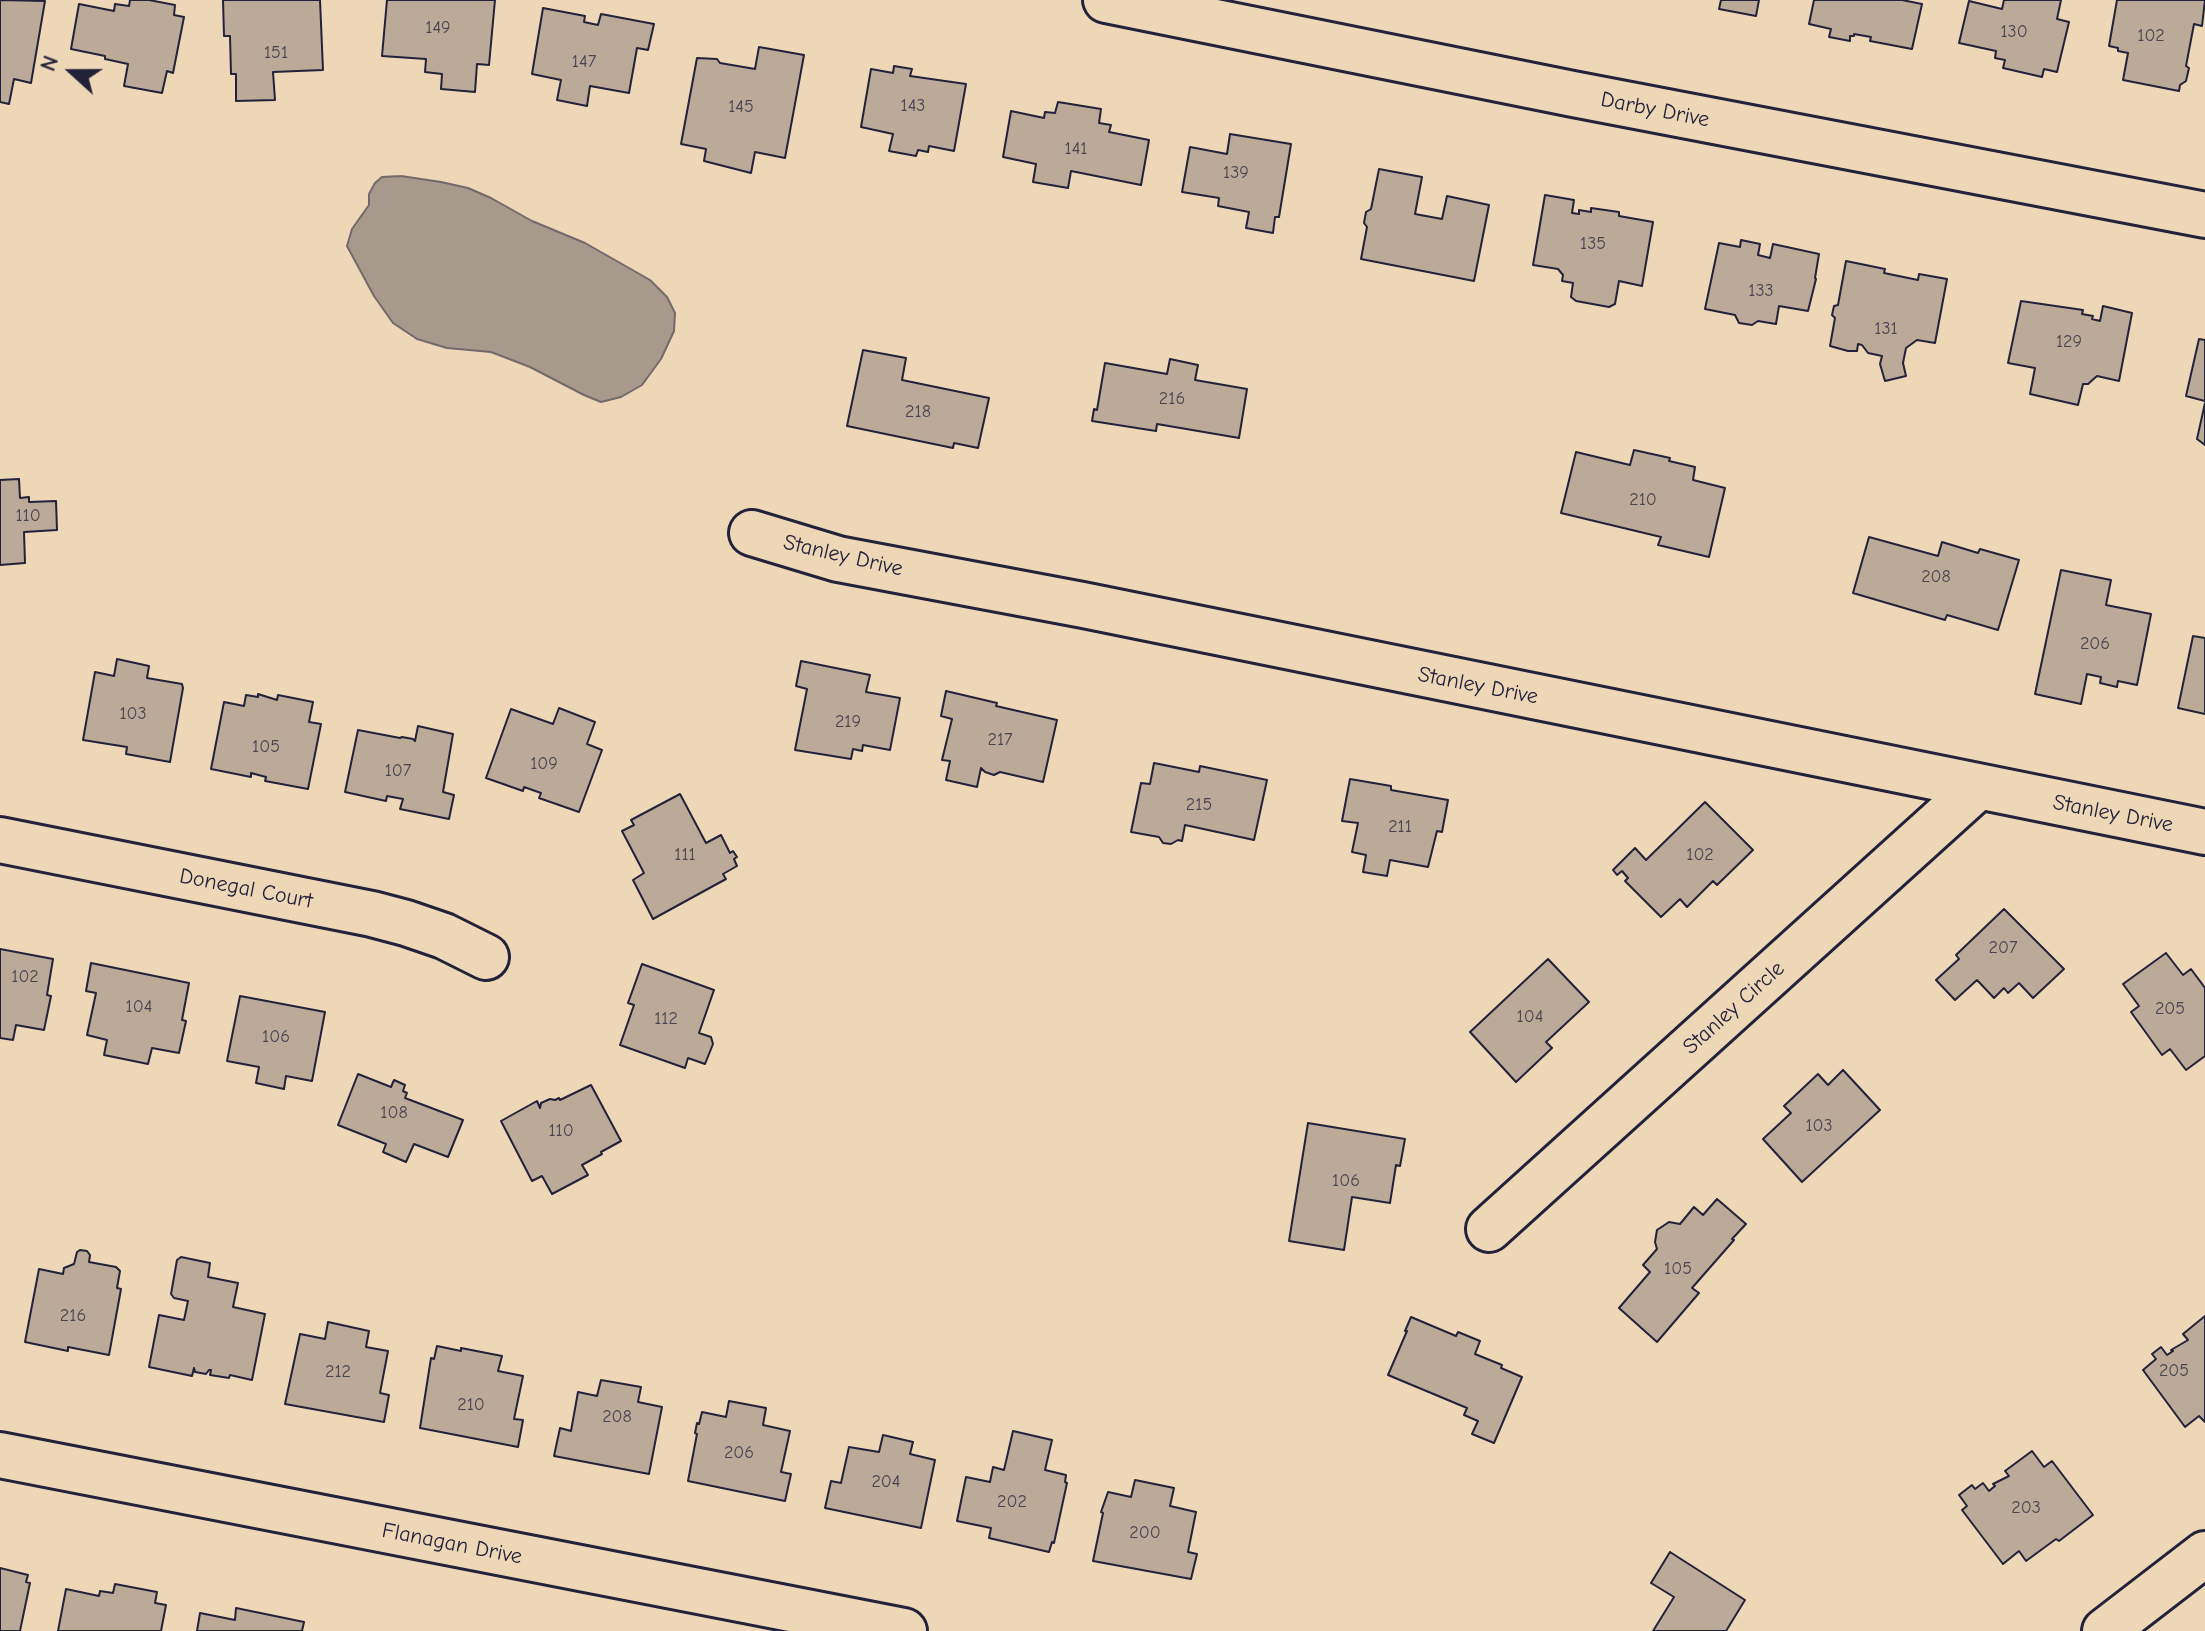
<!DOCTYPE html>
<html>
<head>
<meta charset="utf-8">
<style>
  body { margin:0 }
  #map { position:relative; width:2205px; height:1631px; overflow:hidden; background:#eed7b7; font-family:"Comic Neue",sans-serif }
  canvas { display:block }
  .north { position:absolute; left:32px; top:32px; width:80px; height:80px; -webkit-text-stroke:6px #eed7b7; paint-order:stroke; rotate:291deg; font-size:22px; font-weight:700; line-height:32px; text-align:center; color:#22223b }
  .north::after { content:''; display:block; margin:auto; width:28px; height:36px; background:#22223b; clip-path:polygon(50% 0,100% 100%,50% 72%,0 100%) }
</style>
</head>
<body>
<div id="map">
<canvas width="2205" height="1631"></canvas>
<div class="north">N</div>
</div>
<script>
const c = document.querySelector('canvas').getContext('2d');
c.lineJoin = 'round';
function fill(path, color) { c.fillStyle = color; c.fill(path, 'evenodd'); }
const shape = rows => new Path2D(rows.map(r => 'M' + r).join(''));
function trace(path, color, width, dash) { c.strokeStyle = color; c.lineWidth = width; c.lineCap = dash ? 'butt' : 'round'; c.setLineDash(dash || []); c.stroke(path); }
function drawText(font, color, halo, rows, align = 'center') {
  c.font = font + ' "Comic Neue",sans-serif'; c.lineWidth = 7; c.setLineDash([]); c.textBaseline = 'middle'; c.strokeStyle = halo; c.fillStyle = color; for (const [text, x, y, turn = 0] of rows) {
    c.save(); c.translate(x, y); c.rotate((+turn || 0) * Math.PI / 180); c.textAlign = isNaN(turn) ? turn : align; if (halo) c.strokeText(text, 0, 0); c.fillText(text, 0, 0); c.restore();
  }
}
const water = shape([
  [401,176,441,182,468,188,491,198,532,221,585,243,650,280,667,297,675,313,674,331,661,359,642,385,621,397,601,402,584,395,530,367,491,352,447,348,417,339,393,323,374,296,347,246,352,229,369,205,369,194,375,183,382,177,401,176]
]);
fill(water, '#a8998d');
trace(water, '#72696c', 2);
const building = shape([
  [0,0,45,1,31,83,14,79,9,104,0,102,0,0],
  [130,0,149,0,175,5,174,15,184,17,173,73,167,71,162,93,124,86,128,64,105,59,105,56,71,49,79,4,114,11,115,4,129,6,130,0],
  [223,0,320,0,323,70,273,72,275,100,236,101,236,74,231,74,230,36,224,36,223,0],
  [387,0,495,0,489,65,477,64,475,92,441,89,442,74,425,72,426,59,382,56,387,0],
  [1721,0,1759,0,1756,16,1719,9,1721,0],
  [1814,0,1902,0,1922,4,1912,49,1870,41,1871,37,1854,34,1854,36,1850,36,1850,41,1829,37,1831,29,1809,24,1814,0],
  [2004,0,2061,0,2057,19,2069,22,2057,72,2044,69,2042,77,2003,68,2005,60,1995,58,1996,51,1959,43,1969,1,2002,9,2004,0],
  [2117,0,2205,0,2202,26,2194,24,2186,66,2189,68,2186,81,2180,85,2179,91,2123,80,2128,53,2118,51,2118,48,2109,46,2117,0],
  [543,8,585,16,584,22,598,25,601,14,654,24,648,50,637,48,629,93,590,86,587,106,557,100,561,80,532,74,543,8],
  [759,47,804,55,785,158,755,152,751,173,704,161,706,149,681,144,697,58,717,59,720,63,755,69,759,47],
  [894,66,912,69,910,76,966,84,954,151,929,146,928,152,918,150,916,156,889,151,893,134,861,127,871,69,893,73,894,66],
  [1058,102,1101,109,1099,123,1111,125,1109,132,1149,140,1141,185,1071,171,1068,188,1033,182,1036,164,1003,157,1011,111,1044,118,1045,112,1055,113,1058,102],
  [1230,134,1291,144,1279,217,1275,217,1273,233,1246,228,1249,212,1218,206,1219,198,1182,192,1190,147,1227,154,1230,134],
  [1379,169,1422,177,1415,214,1442,219,1447,196,1489,205,1474,281,1361,259,1367,227,1364,223,1366,212,1371,209,1379,169],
  [1545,195,1574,200,1572,213,1579,214,1579,210,1591,212,1591,208,1619,212,1619,216,1653,222,1642,286,1619,281,1615,304,1609,307,1576,301,1571,297,1573,283,1562,281,1563,275,1558,269,1533,265,1545,195],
  [1741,240,1760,244,1758,255,1770,258,1773,244,1819,254,1815,278,1816,279,1808,311,1779,306,1776,324,1758,321,1752,325,1739,323,1735,315,1705,309,1719,243,1740,247,1741,240],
  [1846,261,1885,269,1884,273,1918,280,1919,274,1947,279,1935,343,1917,340,1906,348,1903,363,1906,376,1885,381,1880,364,1882,356,1868,353,1862,345,1858,344,1857,351,1848,351,1830,346,1835,318,1832,315,1834,306,1838,305,1846,261],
  [2021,301,2083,310,2082,314,2093,316,2092,319,2100,321,2103,306,2132,313,2119,381,2097,376,2088,384,2083,384,2078,405,2030,394,2035,368,2008,363,2021,301],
  [2199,339,2205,340,2205,401,2186,396,2199,339],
  [863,350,906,358,902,380,989,398,978,448,954,443,953,448,847,426,863,350],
  [1170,359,1198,365,1195,380,1247,389,1239,438,1157,424,1156,431,1092,421,1094,409,1097,410,1105,363,1167,374,1170,359],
  [2205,403,2205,445,2197,439,2205,403],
  [1634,450,1670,458,1669,461,1695,467,1693,480,1725,488,1709,557,1658,545,1661,537,1561,513,1576,452,1630,465,1634,450],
  [19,479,20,498,29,497,29,502,56,501,57,530,24,532,25,563,0,565,0,480,19,479],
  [1869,537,1938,556,1942,542,1978,553,1980,549,2019,560,1998,630,1947,615,1945,620,1853,593,1869,537],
  [2061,570,2111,580,2106,605,2151,614,2137,685,2118,681,2117,687,2100,683,2101,677,2087,674,2081,704,2035,694,2061,570],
  [2193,636,2205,638,2205,714,2178,708,2193,636],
  [117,659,149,666,147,678,182,684,183,688,170,762,126,754,127,747,83,740,95,672,114,676,117,659],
  [801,661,870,675,866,692,900,698,890,750,863,745,862,751,853,749,851,759,795,750,807,689,796,686,801,661],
  [946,691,997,703,996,706,1057,720,1043,782,1000,772,994,775,985,772,981,768,977,787,946,780,950,761,942,760,952,719,941,716,946,691],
  [258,694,277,700,278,695,313,702,309,722,321,724,308,789,265,781,266,777,251,773,251,777,211,769,224,702,244,706,246,695,258,697,258,694],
  [559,708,595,722,587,744,602,750,579,812,539,798,541,793,524,787,523,791,486,778,511,709,553,724,559,708],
  [418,726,453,734,443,792,454,795,449,819,400,809,403,799,387,796,386,801,345,792,358,730,400,738,402,737,413,739,415,741,418,726],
  [1154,763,1199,772,1200,766,1267,780,1254,840,1185,825,1182,841,1178,840,1171,844,1163,843,1159,837,1131,832,1141,783,1150,784,1154,763],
  [1350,779,1391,786,1391,790,1448,800,1442,832,1437,831,1428,867,1390,860,1387,876,1363,872,1366,855,1352,852,1358,823,1342,821,1350,779],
  [680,794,706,843,721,835,730,853,733,851,737,857,734,859,737,866,723,874,726,879,653,919,633,880,644,873,622,831,634,825,631,820,680,794],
  [1705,802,1753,850,1717,885,1713,881,1687,907,1680,899,1661,917,1625,881,1628,878,1622,871,1617,875,1613,870,1635,848,1646,860,1705,802],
  [2004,909,2064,969,2033,998,2019,983,2008,993,2004,988,1994,998,1977,980,1955,1000,1936,980,1959,959,1956,955,2004,909],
  [0,949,53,959,47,995,51,996,44,1030,16,1025,13,1040,0,1038,0,949],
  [2166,953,2183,975,2191,969,2205,988,2205,1056,2186,1070,2170,1049,2162,1055,2131,1012,2139,1006,2123,984,2166,953],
  [1548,959,1589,1002,1546,1042,1552,1048,1516,1082,1470,1032,1548,959],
  [91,963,189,983,182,1020,186,1021,179,1053,152,1048,148,1064,104,1055,107,1040,87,1035,96,993,86,991,91,963],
  [642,964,714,990,699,1033,711,1037,713,1044,705,1064,688,1058,685,1068,620,1045,634,1005,628,1003,642,964],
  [240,996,325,1012,312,1081,286,1076,284,1089,256,1083,259,1067,227,1061,240,996],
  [1843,1070,1880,1110,1802,1182,1763,1139,1791,1113,1784,1106,1818,1074,1828,1085,1843,1070],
  [358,1074,391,1087,394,1080,405,1085,403,1091,407,1093,405,1098,463,1120,448,1157,414,1144,406,1162,383,1152,386,1144,338,1125,358,1074],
  [591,1085,621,1141,601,1152,602,1154,582,1165,588,1175,552,1194,542,1176,532,1181,501,1121,537,1101,540,1108,541,1103,550,1099,555,1100,559,1098,560,1100,591,1085],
  [1308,1123,1405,1139,1400,1166,1396,1165,1390,1203,1352,1197,1344,1250,1289,1241,1308,1123],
  [1717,1199,1746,1224,1732,1239,1734,1240,1692,1288,1699,1293,1657,1342,1619,1308,1650,1272,1643,1265,1657,1249,1655,1242,1657,1230,1669,1222,1680,1224,1694,1207,1703,1215,1717,1199],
  [80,1250,87,1251,90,1255,89,1262,116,1267,120,1271,117,1288,121,1289,109,1355,68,1347,68,1351,25,1342,39,1269,63,1274,64,1268,74,1264,77,1252,80,1250],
  [181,1257,210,1263,208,1277,238,1283,233,1307,265,1314,252,1380,230,1375,229,1378,210,1375,211,1370,209,1370,206,1374,195,1372,194,1368,192,1376,149,1367,159,1315,184,1320,188,1301,174,1298,171,1294,177,1260,181,1257],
  [2205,1316,2205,1422,2199,1416,2185,1427,2143,1370,2156,1359,2152,1354,2161,1347,2167,1355,2173,1351,2171,1350,2188,1340,2183,1334,2205,1316],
  [1411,1317,1456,1336,1458,1332,1480,1341,1475,1354,1502,1365,1501,1368,1522,1377,1494,1443,1472,1434,1478,1421,1464,1415,1467,1408,1388,1375,1407,1331,1405,1331,1411,1317],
  [328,1322,369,1331,366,1347,388,1351,380,1393,389,1395,384,1422,285,1404,300,1334,325,1339,328,1322],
  [437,1346,461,1351,461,1348,502,1356,498,1371,523,1376,514,1419,523,1420,518,1447,420,1428,431,1358,434,1359,437,1346],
  [601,1380,641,1387,638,1402,662,1407,649,1474,554,1456,560,1428,571,1431,578,1392,597,1396,601,1380],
  [729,1401,766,1408,763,1425,790,1431,781,1472,791,1474,785,1501,688,1481,697,1434,695,1433,697,1423,699,1424,702,1412,726,1417,729,1401],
  [1013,1431,1052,1440,1045,1470,1066,1475,1065,1482,1067,1483,1054,1543,1052,1542,1049,1552,989,1538,991,1528,957,1521,966,1477,990,1482,993,1467,1004,1470,1013,1431],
  [883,1435,913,1442,910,1454,935,1460,921,1528,825,1508,831,1481,841,1483,849,1447,879,1452,883,1435],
  [2032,1451,2044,1467,2052,1461,2093,1515,2059,1541,2056,1539,2026,1561,2019,1551,2003,1564,1962,1510,1967,1506,1959,1495,1972,1485,1975,1489,1983,1483,1989,1491,1995,1486,1993,1484,2009,1476,2005,1471,2032,1451],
  [1135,1480,1174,1488,1170,1506,1196,1512,1188,1552,1197,1554,1191,1579,1093,1561,1103,1513,1101,1512,1108,1492,1131,1497,1135,1480],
  [1670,1552,1745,1600,1726,1631,1653,1631,1674,1597,1651,1583,1670,1552],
  [0,1568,28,1575,26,1582,30,1583,20,1631,0,1631,0,1568],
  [115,1584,157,1592,155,1603,166,1605,161,1631,58,1631,66,1589,99,1596,100,1591,113,1593,115,1584],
  [236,1608,304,1622,302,1631,197,1631,200,1613,235,1620,236,1608]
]);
fill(building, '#bbaa98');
trace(building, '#22223b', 2);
const minor = shape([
  [1106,0,1573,94,2205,215],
  [752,533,838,559,1083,605,2205,832],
  [0,840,372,914,406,923,444,936,486,957],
  [1489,1229,1978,787],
  [0,1455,904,1631],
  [2105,1631,2205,1554]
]);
trace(minor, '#22223b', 50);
trace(minor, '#eed7b7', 44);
drawText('18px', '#484452', null, [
  ["149",438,28],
  ["130",2014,32],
  ["102",2151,36],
  ["151",276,53],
  ["147",584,62],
  ["143",913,106],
  ["145",741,107],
  ["141",1076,149],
  ["139",1236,173],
  ["135",1593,244],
  ["133",1761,291],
  ["131",1886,329],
  ["129",2069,342],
  ["216",1172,399],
  ["218",918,412],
  ["210",1643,500],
  ["110",28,516],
  ["208",1936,577],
  ["206",2095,644],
  ["103",133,714],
  ["219",848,722],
  ["217",1000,740],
  ["105",266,747],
  ["109",544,764],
  ["107",398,771],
  ["215",1199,805],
  ["211",1400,827],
  ["111",685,855],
  ["102",1700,855],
  ["207",2003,948],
  ["102",25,977],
  ["104",139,1007],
  ["205",2170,1009],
  ["104",1530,1017],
  ["112",666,1019],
  ["106",276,1037],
  ["108",394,1113],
  ["103",1819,1126],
  ["110",561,1131],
  ["106",1346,1181],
  ["105",1678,1269],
  ["216",73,1316],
  ["205",2174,1371],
  ["212",338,1372],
  ["210",471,1405],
  ["208",617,1417],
  ["206",739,1453],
  ["204",886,1482],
  ["202",1012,1502],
  ["203",2026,1508],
  ["200",1145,1533]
]);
drawText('22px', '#22223b', '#eed7b7', [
  ["Darby Drive",1655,110,11],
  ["Stanley Drive",843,556,13],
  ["Stanley Drive",1478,686,11],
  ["Stanley Drive",2113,814,11],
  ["Donegal Court",246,889,11],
  ["Stanley Circle",1734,1008,-42],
  ["Flanagan Drive",452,1544,11]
]);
</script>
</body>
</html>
